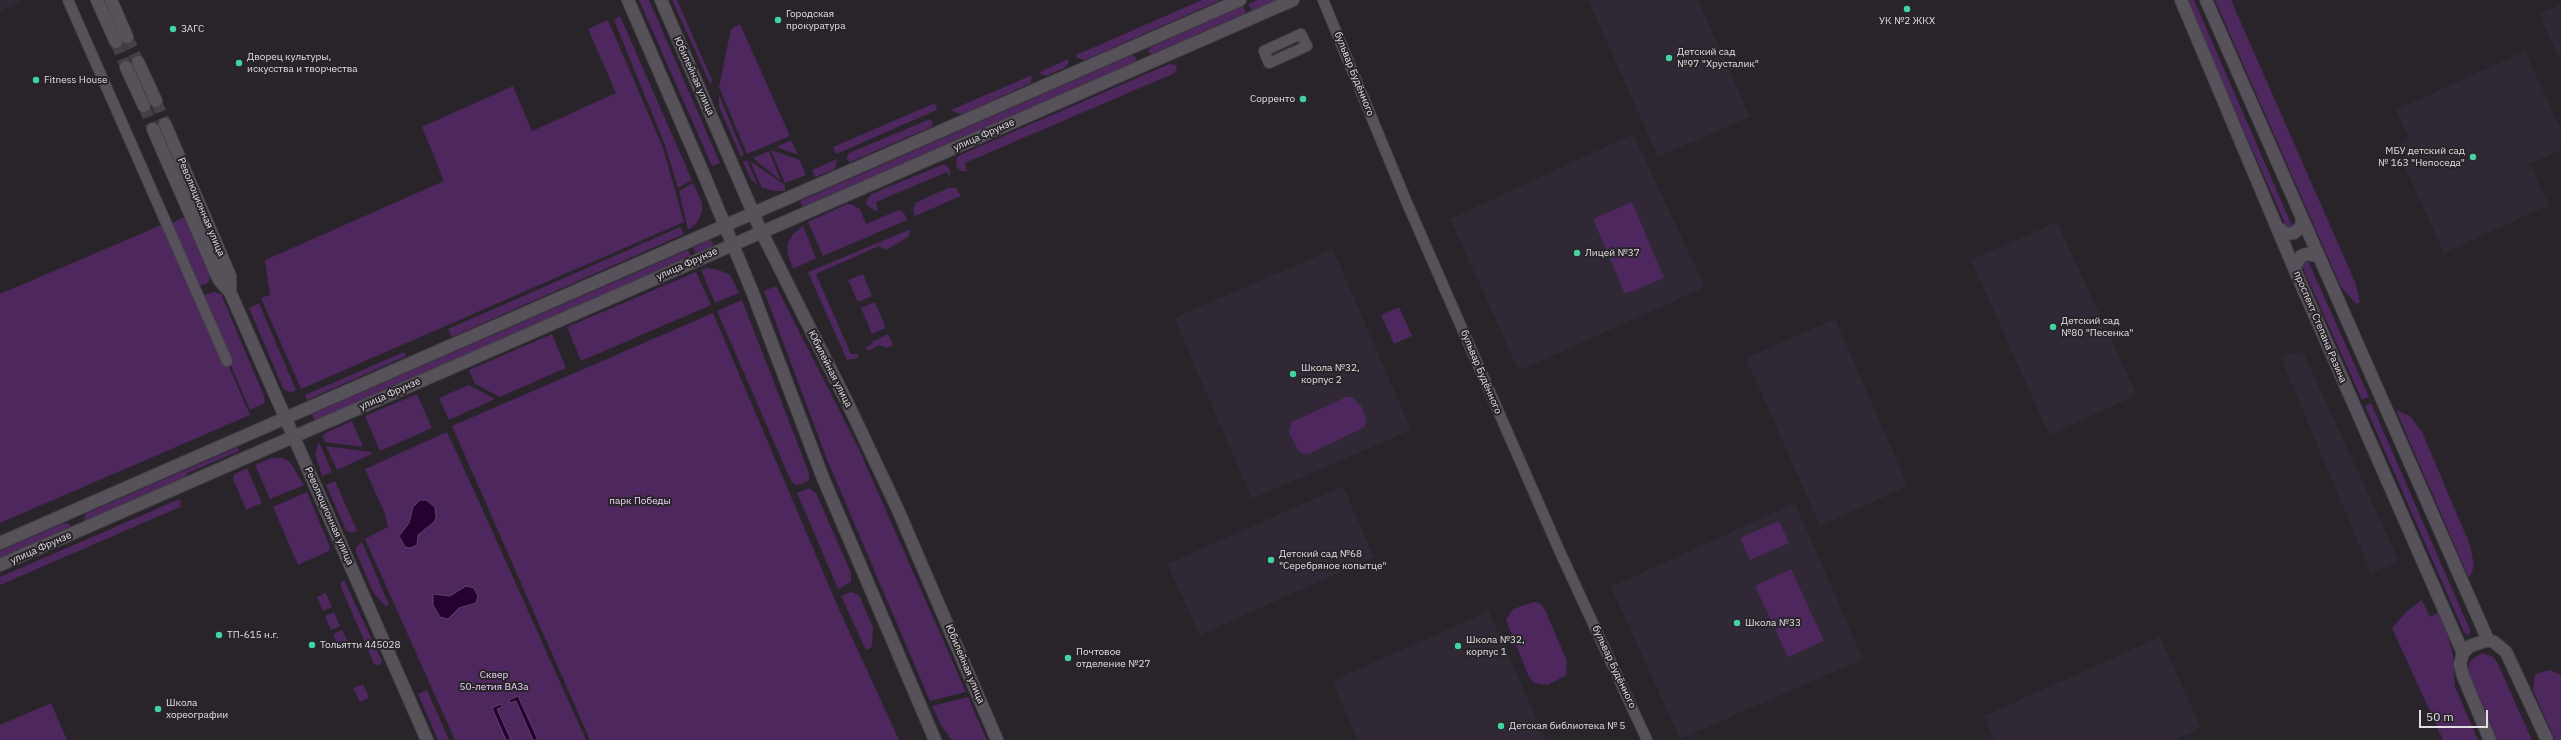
<!DOCTYPE html>
<html>
<head>
<meta charset="utf-8">
<style>
  body { margin:0 }
  #map { position:relative; width:2561px; height:740px; overflow:hidden; background:#28242a; font-family:"IBM Plex Sans",sans-serif }
  canvas { display:block }
  .scale { position:absolute; left:2419px; top:710px; width:69px; height:18px; box-sizing:border-box; border:2px solid #e1dee3; border-top:0; padding-left:5px; font-size:12px; line-height:14px; white-space:nowrap; color:#e1dee3; -webkit-text-stroke:3px #28242a; paint-order:stroke }
</style>
</head>
<body>
<div id="map">
<canvas width="2561" height="740"></canvas>
<div class="scale">50 m</div>
</div>
<script>
const c = document.querySelector('canvas').getContext('2d');
c.lineJoin = 'round';
function fill(path, color) { c.fillStyle = color; c.fill(path, 'evenodd'); }
const shape = rows => new Path2D(rows.map(r => 'M' + r).join(''));
function trace(path, color, width, dash) { c.strokeStyle = color; c.lineWidth = width; c.lineCap = dash ? 'butt' : 'round'; c.setLineDash(dash || []); c.stroke(path); }
function drawText(font, color, halo, rows, align = 'center') {
  c.font = font + ' "IBM Plex Sans",sans-serif'; c.lineWidth = 4; c.setLineDash([]); c.textBaseline = 'middle'; c.strokeStyle = halo; c.fillStyle = color; for (const [text, x, y, turn = 0] of rows) {
    c.save(); c.translate(x, y); c.rotate((+turn || 0) * Math.PI / 180); c.textAlign = isNaN(turn) ? turn : align; if (halo) c.strokeText(text, 0, 0); c.fillText(text, 0, 0); c.restore();
  }
}
fill(shape([
  [0,0,24,0,0,11],
  [1588,0,1698,0,1750,117,1658,157],
  [2561,4,2561,63,2539,14],
  [2525,51,2561,130,2561,150,2530,164,2549,205,2444,253,2395,146,2409,139,2396,110],
  [1633,134,1705,287,1519,371,1450,219],
  [2057,222,2137,395,2049,435,1971,260],
  [1333,249,1411,430,1252,499,1174,318],
  [1835,319,1908,486,1820,526,1746,358],
  [2303,352,2399,561,2371,573,2280,356],
  [1343,486,1374,557,1200,635,1167,564],
  [1795,503,1863,659,1680,739,1611,587],
  [1489,611,1546,740,1358,740,1332,681],
  [2160,637,2201,728,2175,740,1994,740,1984,716]
]), '#302834');
fill(shape([
  [639,0,649,0,720,163,712,166],
  [672,0,677,0,712,80,711,86],
  [1202,0,1221,0,1085,60,1077,58,1076,55],
  [1258,0,1278,0,1252,11,1248,4],
  [2186,0,2194,0,2293,228,2287,228],
  [2215,0,2231,0,2355,282,2360,302,2356,304,2341,287],
  [1243,6,1246,13,1152,54,1147,52,1151,47],
  [620,16,692,180,678,188,665,145,614,20],
  [608,20,663,148,684,222,301,389,261,298,270,295,265,260,444,181,422,127,513,86,532,131,616,93,588,29],
  [740,24,790,136,747,154,719,87,731,29],
  [1132,55,1136,57,1135,62,803,207,800,201],
  [1068,59,1068,64,1064,68,1046,76,1041,74,1040,72],
  [1169,64,1177,65,1175,73,965,163,967,171,961,171,956,166,957,158,960,155],
  [1032,75,1031,83,965,113,959,114,951,110],
  [719,95,744,155,741,157,719,107],
  [935,103,937,110,836,154,833,147],
  [930,119,933,122,931,127,850,162,846,159,849,153],
  [791,140,798,155,776,147],
  [771,150,800,160,806,175,785,183],
  [769,151,781,181,753,158],
  [837,159,835,169,815,177,812,170],
  [747,160,758,186,750,178,743,162],
  [750,161,785,185,785,191,775,191,762,188],
  [944,164,950,169,950,178,947,172,876,202,878,210,876,211,867,205,866,201,871,194],
  [693,183,702,203,702,212,697,223,688,230,679,191],
  [948,188,956,188,961,196,915,216,913,211,915,203],
  [1632,202,1664,278,1625,294,1593,219],
  [847,204,851,204,860,209,866,224,899,210,904,213,907,220,823,256,808,222],
  [187,216,211,274,208,283,197,287,170,224],
  [166,223,250,415,0,523,0,294],
  [803,226,816,258,793,269,788,255,787,245,793,234],
  [680,227,684,234,452,337,448,329],
  [911,229,908,237,886,250,879,246,816,274,851,354,859,354,857,358,847,360,808,272],
  [710,240,713,243,712,248,696,255,693,248],
  [688,250,691,257,315,421,312,414],
  [2304,260,2309,263,2369,397,2362,400,2302,266],
  [707,268,719,270,730,275,739,293,715,303,701,270],
  [696,272,711,305,581,361,567,327],
  [863,274,872,296,858,302,848,280],
  [776,286,858,447,966,692,930,701,828,462,764,291],
  [214,292,221,294,264,396,265,403,250,410,201,296],
  [742,300,809,473,809,480,802,484,795,485,790,479,717,311],
  [875,302,886,328,872,334,861,308],
  [259,303,296,390,290,393,283,388,249,308],
  [1399,307,1412,336,1394,344,1381,315],
  [713,313,838,607,899,740,590,740,452,426],
  [552,334,566,368,500,397,475,384,469,370],
  [888,334,893,345,888,348,879,345,868,351,866,347,873,344,872,342],
  [404,352,406,356,307,400,305,395],
  [469,385,495,399,449,420,439,398],
  [417,394,432,428,380,451,365,416],
  [1346,397,1352,397,1361,406,1366,418,1365,427,1311,453,1304,454,1299,451,1289,433,1292,422],
  [2371,403,2470,630,2469,636,2464,632,2365,406],
  [2396,410,2410,416,2422,432,2470,545,2474,566,2470,577,2468,576],
  [352,421,363,447,325,442,322,436,327,432],
  [447,432,481,506,586,740,455,740,365,539,388,527,385,514,365,469],
  [319,442,332,472,322,476,315,454],
  [326,446,371,452,372,454,337,470],
  [238,447,239,451,188,473,183,479,85,521,84,517,87,513],
  [271,458,283,458,290,462,304,485,270,499,255,465],
  [247,468,262,503,246,510,233,479,235,474],
  [335,481,357,531,352,533,346,530,326,485],
  [809,488,816,493,851,573,851,582,838,589,797,493],
  [307,492,330,547,329,551,298,565,273,507],
  [177,500,181,501,180,507,0,585,0,577],
  [1779,521,1789,543,1750,560,1740,538],
  [64,523,70,524,70,529,0,560,0,551],
  [362,542,389,605,385,606,373,592,356,552,356,547],
  [1791,569,1824,641,1788,657,1755,586],
  [344,580,382,661,379,666,374,664,341,587,341,582],
  [851,592,859,595,873,627,872,647,866,650,841,596],
  [326,593,332,607,323,611,317,597],
  [2422,600,2430,617,2438,613,2447,633,2453,654,2455,687,2478,740,2443,740,2392,628,2407,611],
  [1534,602,1541,604,1545,610,1567,661,1566,675,1548,685,1534,683,1529,677,1506,620,1513,609],
  [334,612,340,626,331,630,325,616],
  [342,630,349,644,339,648,333,634],
  [2481,653,2492,656,2497,662,2532,740,2498,740,2468,671,2470,661],
  [2550,670,2561,675,2561,740,2555,740,2533,690,2535,674],
  [363,684,369,698,360,702,353,688],
  [427,690,449,740,438,740,418,694],
  [968,697,987,740,952,740,942,727,932,706],
  [51,703,67,740,0,740,0,725]
]), '#4d275d');
const water = shape([
  [420,500,426,500,435,507,436,517,434,522,418,535,417,545,410,548,405,547,399,536,409,523,413,507,420,500],
  [466,586,474,588,478,596,476,603,459,608,448,619,440,617,433,605,433,594,450,596,466,586],
  [518,696,538,740,533,740,516,701,510,703,509,700,518,696],
  [501,704,502,707,497,709,511,740,506,740,492,708,501,704]
]);
fill(water, '#230130');
trace(water, '#5c4366', 1);
trace(shape([
  [127,37,138,62],
  [116,42,126,67],
  [156,101,165,124],
  [144,106,153,129]
]), '#444046', 12, [12, 6]);
const street = shape([
  [68,0,227,361],
  [1323,0,1407,203,1560,552,1647,740],
  [1301,34,1307,46,1269,63,1264,51,1301,34]
]);
const secondary = shape([
  [97,0,116,42],
  [111,0,127,37],
  [628,0,704,175,752,291,823,478,935,740],
  [661,0,761,231,849,406,898,510,997,740],
  [2181,0,2294,268,2463,653],
  [2206,0,2488,640],
  [138,62,156,101],
  [126,67,144,106],
  [165,124,230,276,230,292],
  [153,129,219,280,230,292,427,740],
  [2280,229,2286,234,2294,233,2301,227,2302,220],
  [2294,268,2301,256,2307,254,2318,256],
  [0,543,1240,0],
  [0,565,1293,0],
  [2490,740,2463,676,2460,664,2463,653,2470,646,2488,640,2494,642,2506,652,2547,740]
]);
trace(street, '#433f45', 12);
trace(secondary, '#433f45', 14);
trace(street, '#57525a', 10);
trace(secondary, '#57525a', 12);
for (const [x, y, r, color] of [
  [1907,9,4,"#42d4a0"],
  [778,20,4,"#42d4a0"],
  [173,29,4,"#42d4a0"],
  [1669,58,4,"#42d4a0"],
  [239,63,4,"#42d4a0"],
  [36,80,4,"#42d4a0"],
  [1303,99,4,"#42d4a0"],
  [2473,157,4,"#42d4a0"],
  [1577,253,4,"#42d4a0"],
  [2053,327,4,"#42d4a0"],
  [1293,374,4,"#42d4a0"],
  [1271,560,4,"#42d4a0"],
  [1737,623,4,"#42d4a0"],
  [219,635,4,"#42d4a0"],
  [312,645,4,"#42d4a0"],
  [1458,646,4,"#42d4a0"],
  [1068,658,4,"#42d4a0"],
  [158,709,4,"#42d4a0"],
  [1501,726,4,"#42d4a0"]
]) { const dot = new Path2D(); dot.arc(x, y, r, 0, 2 * Math.PI); c.fillStyle = color; c.fill(dot); trace(dot, '#28242a', 1.5); }
drawText('10px', '#e1dee3', '#28242a', [
  ["Городская",786,14],
  ["прокуратура",786,26],
  ["УК №2 ЖКХ",1907,21,"center"],
  ["ЗАГС",181,29],
  ["Детский сад",1677,52],
  ["№97 \"Хрусталик\"",1677,64],
  ["Дворец культуры,",247,57],
  ["искусства и творчества",247,69],
  ["Fitness House",44,80],
  ["Сорренто",1295,99,"right"],
  ["МБУ детский сад",2465,151,"right"],
  ["№ 163 \"Непоседа\"",2465,163,"right"],
  ["Лицей №37",1585,253],
  ["Детский сад",2061,321],
  ["№80 \"Песенка\"",2061,333],
  ["Школа №32,",1301,368],
  ["корпус 2",1301,380],
  ["Детский сад №68",1279,554],
  ["\"Серебряное копытце\"",1279,566],
  ["Школа №33",1745,623],
  ["ТП-615 н.г.",227,635],
  ["Школа №32,",1466,640],
  ["корпус 1",1466,652],
  ["Тольятти 445028",320,645],
  ["Почтовое",1076,652],
  ["отделение №27",1076,664],
  ["Школа",166,703],
  ["хореографии",166,715],
  ["Детская библиотека № 5",1509,726]
], 'left');
drawText('10px', '#e1dee3', '#28242a', [
  ["бульвар Будённого",1354,74,68],
  ["Юбилейная улица",694,76,66],
  ["улица Фрунзе",984,135,-24],
  ["Революционная улица",201,207,67],
  ["улица Фрунзе",687,264,-24],
  ["проспект Степана Разина",2320,327,67],
  ["Юбилейная улица",830,369,63],
  ["бульвар Будённого",1481,372,67],
  ["улица Фрунзе",390,394,-24],
  ["Революционная улица",329,516,66],
  ["улица Фрунзе",41,548,-24],
  ["Юбилейная улица",965,664,67],
  ["бульвар Будённого",1614,667,65]
]);
drawText('10px', '#eed4fa', '#28242a', [
  ["парк Победы",640,501],
  ["Сквер",494,675],
  ["50-летия ВАЗа",494,687]
]);
</script>
</body>
</html>
